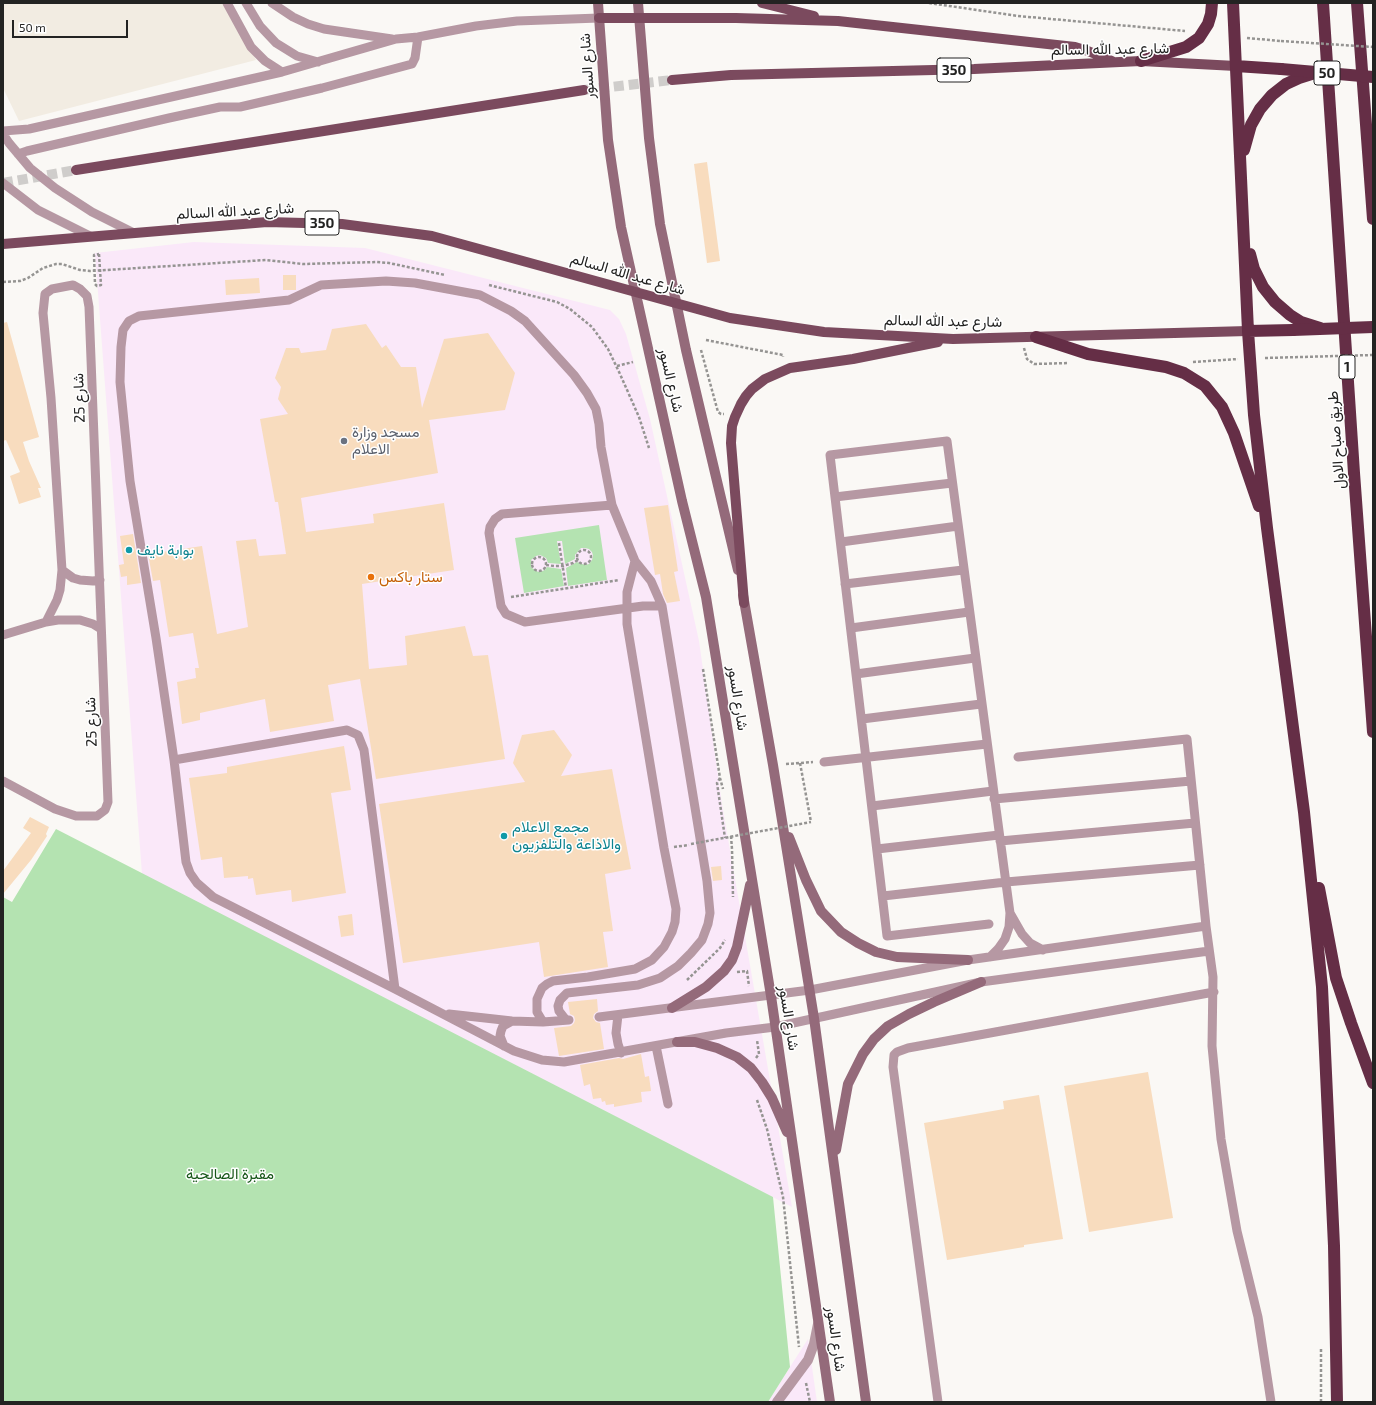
<!DOCTYPE html>
<html>
<head>
<meta charset="utf-8">
<style>
  body { margin:0 }
  #map { position:relative; width:1376px; height:1405px; overflow:hidden; background:#faf8f5; font-family:"Exo 2",sans-serif }
  canvas { display:block }
  .frame { position:absolute; inset:0; border:4px solid #232322; pointer-events:none }
  .scale { position:absolute; left:12px; top:20px; width:116px; height:18px; box-sizing:border-box; border:2px solid #232322; border-top:0; padding-left:5px; font-size:12px; line-height:14px; white-space:nowrap; color:#232322; -webkit-text-stroke:3px #fff; paint-order:stroke }
</style>
</head>
<body>
<div id="map">
<canvas width="1376" height="1405"></canvas>
<div class="frame"></div>
<div class="scale">50 m</div>
</div>
<script>
const c = document.querySelector('canvas').getContext('2d');
c.lineJoin = 'round';
function fill(path, color) { c.fillStyle = color; c.fill(path, 'evenodd'); }
const shape = rows => new Path2D(rows.map(r => 'M' + r).join(''));
function trace(path, color, width, dash) { c.strokeStyle = color; c.lineWidth = width; c.lineCap = dash ? 'butt' : 'round'; c.setLineDash(dash || []); c.stroke(path); }
function drawText(font, color, halo, rows, align = 'center') {
  c.font = font + ' "Exo 2",Vazirmatn,sans-serif'; c.lineWidth = 3; c.setLineDash([]); c.textBaseline = 'middle'; c.strokeStyle = halo; c.fillStyle = color; for (const [text, x, y, turn = 0] of rows) {
    c.save(); c.translate(x, y); c.rotate((+turn || 0) * Math.PI / 180); c.textAlign = isNaN(turn) ? turn : align; if (halo) c.strokeText(text, 0, 0); c.fillText(text, 0, 0); c.restore();
  }
}
fill(shape([
  [194,242,365,248,610,310,619,319,626,334,650,419,699,641,722,804,792,1207,142,874,95,253],
  [808,1339,817,1402,768,1402,790,1367]
]), '#fae8f9');
fill(shape([
  [3,3,225,3,256,60,19,121,3,88]
]), '#f2ece2');
fill(shape([
  [599,525,607,580,568,586,566,568,577,562,585,565,589,564,592,560,593,556,592,552,589,549,585,548,581,548,575,555,575,559,565,564,562,541,557,541,561,564,548,563,546,558,540,555,536,556,531,560,531,567,536,571,539,572,545,570,547,567,561,569,564,586,524,593,515,538],
  [56,829,773,1197,790,1367,768,1402,3,1402,3,897,12,902]
]), '#b4e3b1');
fill(shape([
  [707,162,720,261,707,263,694,164],
  [283,275,296,275,296,290,283,290],
  [259,278,260,293,226,295,225,280],
  [7,322,39,437,23,442,29,461,41,488,38,488,41,497,19,504,10,476,20,472,6,440,3,441,3,323],
  [366,324,382,348,386,345,401,367,416,367,422,408,444,339,488,333,515,373,505,410,429,420,438,473,301,498,306,532,374,523,373,514,444,503,454,570,362,584,369,669,407,665,405,636,465,626,473,656,488,655,505,759,376,779,360,679,328,685,334,721,270,732,265,699,200,713,200,720,182,724,177,682,196,678,195,668,199,668,193,633,169,637,160,580,153,581,148,554,202,546,217,634,248,627,236,541,256,539,259,556,286,554,278,502,275,502,260,419,288,414,278,399,281,387,275,378,286,348,299,348,301,353,326,350,332,329],
  [668,505,678,571,674,572,680,601,667,603,663,594,660,574,655,575,644,508],
  [133,534,141,583,127,585,127,576,121,577,119,565,124,564,120,536],
  [554,730,572,755,561,776,612,769,631,869,605,874,613,931,603,932,608,967,544,977,539,942,403,963,379,804,525,782,513,763,522,735],
  [344,746,351,790,331,793,346,893,292,902,291,890,256,895,253,878,248,879,248,876,224,878,222,857,201,860,189,778,227,773,227,767],
  [30,817,49,827,46,834,47,836,31,860,3,894,3,871,31,833,23,828],
  [721,866,722,880,713,881,711,867],
  [352,914,354,935,341,937,338,916],
  [597,999,598,1011,594,1014,593,1018,596,1022,600,1023,604,1049,559,1056,554,1028,571,1026,574,1023,575,1020,574,1016,570,1014,568,1002],
  [641,1054,645,1077,649,1076,651,1091,641,1092,642,1102,614,1107,614,1104,606,1105,605,1101,602,1102,601,1098,593,1099,590,1084,584,1086,580,1065,619,1058,623,1059],
  [1148,1072,1173,1218,1089,1232,1064,1086],
  [1039,1095,1063,1239,1024,1245,1024,1247,947,1260,924,1123,1004,1109,1003,1101]
]), '#f8dcbe');
trace(shape([
  [584,90,672,80],
  [3,183,76,170]
]), '#cfcdcb', 10, [10, 5]);
trace(shape([
  [929,3,1018,16,1185,31],
  [1247,38,1281,41],
  [99,254,101,285,97,286,95,284,94,255,99,254],
  [3,282,20,281,28,278,43,268,56,264,62,264,80,270,90,271,266,260,303,264,377,262,389,263,445,275],
  [489,285,557,302,570,309,592,327,608,349,620,374,639,417,649,448],
  [706,340,783,355,783,357],
  [1024,348,1027,359,1034,364,1069,363],
  [701,350,718,412,721,414,724,414],
  [1193,362,1238,359],
  [617,366,633,362],
  [559,543,566,588],
  '577 557a7 7 0 1 1 14 0a7 7 0 1 1-14 0Z',
  '532 564a7 7 0 1 1 14 0a7 7 0 1 1-14 0Z',
  [546,565,554,566,563,566,573,563,578,560],
  [511,597,619,580],
  [703,669,720,778,723,789],
  [800,763,811,822],
  [786,764,813,762],
  [720,778,717,783,725,838],
  [731,836,732,849,733,897],
  [674,847,689,845],
  [737,972,747,971,749,986],
  [687,980,720,948,725,940],
  [756,1058,759,1054,757,1040],
  [757,1100,767,1129,783,1197,799,1347],
  [806,1383,810,1402],
  [1321,1402,1321,1349]
]), '#959492', 2.5, [3, 2]);
trace(shape([
  [227,3,251,47,265,61,282,72],
  [246,3,260,26,276,43,297,56,318,62],
  [272,3,293,17,308,24,324,29,392,39],
  [3,131,29,129,282,72,396,39,418,37,476,26,517,21,599,18],
  [3,134,9,143,30,168,55,188,92,212,132,232],
  [18,154,27,151,169,118,220,107,240,107,322,88,412,64,415,58,418,37],
  [3,183,38,210,90,236],
  [835,497,952,483],
  [612,505,502,514,495,519,490,527,489,533,501,606,506,614,525,622,643,606,662,606],
  [841,542,958,526],
  [62,570,73,578,80,580,93,581,100,580],
  [845,584,963,570],
  [851,628,969,612],
  [3,635,46,622,58,620,80,620,93,624,101,629],
  [856,674,975,658],
  [862,719,981,704],
  [1018,757,1187,739,1206,926],
  [174,760,347,730,358,735,364,750,395,989],
  [824,762,987,744],
  [3,781,55,809,76,816,97,816,105,810,108,802,89,307,87,296,80,289,73,285,52,289,45,294,43,313,51,398,62,570,60,590,57,600,46,622],
  [994,799,1191,781],
  [872,806,993,791],
  [1000,841,1195,823],
  [877,849,999,835],
  [883,896,1006,882,1200,865],
  [1010,913,1022,934,1030,943,1043,950],
  [989,924,887,936,830,455,947,441,1010,913,1009,927,1005,939,998,949,990,957],
  [449,1014,512,1021,543,1022,569,1020],
  [618,1015,616,1033,618,1044,621,1053],
  [599,1017,810,990,968,960,1206,926,1213,977,1212,1046,1221,1139,1237,1231,1258,1317,1271,1402],
  [566,1020,559,1011,558,1006,560,1000,567,993,638,985,660,978,678,966,691,953,702,940,708,924,710,913,707,881,662,606,651,581,635,561,612,505,601,447,599,424,596,409,587,393,574,375,525,321,511,311,480,295,415,283,386,281,321,285,289,300,139,316,129,321,123,330,121,347,120,382,130,481,156,638,174,760,186,862,190,873,197,883,213,897,395,989,514,1051,542,1060,564,1062,726,1033,775,1027,981,982,1209,951],
  [543,1022,537,1012,537,999,542,988,547,984,553,981,588,977,635,969,652,960,664,947,672,932,675,922,676,909,664,848,627,624,627,592,635,561],
  [504,1046,500,1036,501,1031,503,1026,512,1021],
  [656,1046,668,1104],
  [938,1402,893,1067,894,1055,897,1052,908,1048,1214,992]
]), '#b698a3', 9);
trace(shape([
  [777,1402,808,1360,814,1344,818,1324]
]), '#b698a3', 10);
trace(shape([
  [598,3,608,140,621,227,682,501,706,597,771,996,830,1402],
  [638,3,649,138,660,224,686,350,738,570],
  [743,595,773,765,814,1018,866,1402],
  [789,837,806,880,821,911,841,932,858,943,876,952,897,957,968,960],
  [672,1008,706,987,724,971,732,960,737,947,750,885],
  [677,1042,695,1042,717,1048,737,1057,751,1068,762,1082,772,1098,787,1132],
  [836,1150,848,1084,863,1054,874,1039,888,1026,909,1014,934,1002,981,982]
]), '#946a7a', 10);
trace(shape([
  [762,3,814,16],
  [599,18,736,18,838,21,1075,47,1088,51,1112,61],
  [672,80,731,75,974,69,1141,61,1236,66],
  [76,170,584,90],
  [3,244,267,222,342,224,432,236,730,318,824,332,953,339,1248,331],
  [744,603,731,443,732,426,735,417,741,404,746,396,752,389,765,379,790,368,853,359,938,342]
]), '#7b4a5e', 10);
trace(shape([
  [1233,3,1248,331,1254,415,1267,528,1304,812,1322,987,1334,1246,1337,1402],
  [1323,3,1354,473,1373,732],
  [1357,3,1373,219],
  [1141,61,1186,47,1199,38,1208,24,1211,14,1212,3],
  [1236,66,1281,69],
  [1244,150,1251,125,1260,109,1272,95,1286,84,1299,78,1318,72],
  [1250,254,1254,269,1263,287,1275,302,1290,315,1301,322,1320,328],
  [1248,331,1293,330],
  [1036,337,1088,354,1166,367,1184,373,1205,386,1222,407,1234,433,1259,506],
  [1319,888,1336,978,1351,1023,1373,1083]
]), '#652e46', 12);
trace(shape([
  [1281,41,1373,47],
  [1265,358,1373,355],
  [691,844,811,822]
]), '#959492', 2.5, [3, 2]);
trace(shape([
  [1281,69,1373,77],
  [1293,330,1373,327]
]), '#652e46', 12);
for (const [x, y, r, color] of [
  [344,441,4,"#6b7280"],
  [129,550,4,"#0f9aa8"],
  [371,577,4,"#e8710a"],
  [504,836,4,"#0f9aa8"]
]) { const dot = new Path2D(); dot.arc(x, y, r, 0, 2 * Math.PI); c.fillStyle = color; c.fill(dot); trace(dot, '#fff', 1.5); }
for (const [x, y, w] of [
  [954,70,34],
  [1327,73,26],
  [322,223,34],
  [1347,367,16]
]) { const box = new Path2D(); box.roundRect(x - w / 2, y - 12, w, 24, 3); c.fillStyle = '#fff'; c.fill(box); trace(box, '#232322', 1); }
drawText('bold 14px', '#232322', null, [
  ["350",954,70],
  ["50",1327,73],
  ["350",322,223],
  ["1",1347,367]
]);
drawText('15px', '#232322', '#fff', [
  ["شارع عبد الله السالم",1110,49,-1],
  ["شارع السور",587,66,-94],
  ["شارع عبد الله السالم",235,211,-3],
  ["شارع عبد الله السالم",628,274,16],
  ["شارع عبد الله السالم",943,321,1],
  ["شارع السور",671,380,77],
  ["شارع 25",79,398,-92],
  ["طريق صباح الاول",1336,440,-94],
  ["شارع السور",738,698,81],
  ["شارع 25",91,722,-92],
  ["شارع السور",789,1018,81],
  ["شارع السور",836,1339,82]
]);
drawText('15px', '#5b616d', '#fff', [
  ["مسجد وزارة",352,432],
  ["الاعلام",352,449]
], 'left');
drawText('15px', '#0d838f', '#fff', [
  ["بوابة نايف",137,550],
  ["مجمع الاعلام",512,827],
  ["والاذاعة والتلفزيون",512,844]
], 'left');
drawText('15px', '#c56008', '#fff', [
  ["ستار باكس",379,577]
], 'left');
drawText('15px', '#165617', '#fff', [
  ["مقبرة الصالحية",230,1174]
]);
</script>
</body>
</html>
